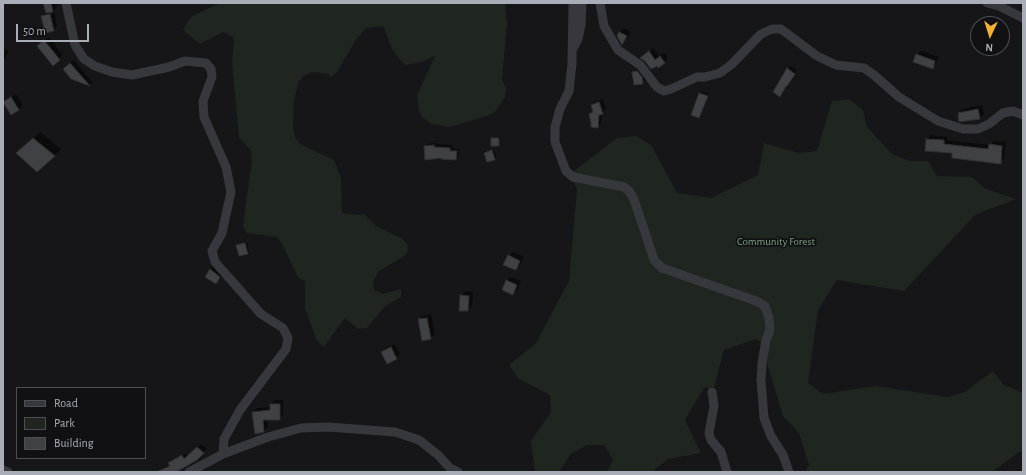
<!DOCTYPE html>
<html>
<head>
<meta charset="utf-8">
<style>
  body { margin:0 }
  #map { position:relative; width:1026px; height:475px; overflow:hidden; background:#161618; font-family:"Alegreya Sans",sans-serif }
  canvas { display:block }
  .frame { position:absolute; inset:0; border:4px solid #a8adb8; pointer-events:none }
  .legend { position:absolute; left:16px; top:387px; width:130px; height:72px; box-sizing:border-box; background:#111113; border:1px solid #4d4f55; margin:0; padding:5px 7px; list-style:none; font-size:12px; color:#a8adb8 }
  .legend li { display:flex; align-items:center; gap:8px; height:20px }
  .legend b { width:20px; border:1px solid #4d4f55 }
  .north { position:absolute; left:970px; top:16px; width:40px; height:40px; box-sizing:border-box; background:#111113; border:1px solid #4d4f55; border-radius:50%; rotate:184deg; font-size:11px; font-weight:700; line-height:16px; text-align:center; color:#a8adb8 }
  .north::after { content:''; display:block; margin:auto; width:14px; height:18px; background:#f2b134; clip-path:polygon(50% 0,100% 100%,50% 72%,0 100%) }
  .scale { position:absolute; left:16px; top:24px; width:73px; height:18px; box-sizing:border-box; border:2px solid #a8adb8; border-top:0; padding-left:5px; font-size:12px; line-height:14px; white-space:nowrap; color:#a8adb8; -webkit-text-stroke:3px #111113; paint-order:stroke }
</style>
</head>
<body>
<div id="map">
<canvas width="1026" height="475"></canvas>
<div class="frame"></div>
<ul class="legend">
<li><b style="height:5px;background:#37383d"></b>Road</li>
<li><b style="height:11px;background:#1e261f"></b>Park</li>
<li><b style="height:11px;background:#404145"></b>Building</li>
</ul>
<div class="north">N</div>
<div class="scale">50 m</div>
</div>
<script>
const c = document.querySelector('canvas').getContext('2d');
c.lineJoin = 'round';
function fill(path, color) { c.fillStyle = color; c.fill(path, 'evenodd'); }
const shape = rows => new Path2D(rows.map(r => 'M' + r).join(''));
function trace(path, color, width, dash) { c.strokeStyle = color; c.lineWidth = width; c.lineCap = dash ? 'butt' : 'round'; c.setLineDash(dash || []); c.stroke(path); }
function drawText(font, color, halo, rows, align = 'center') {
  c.font = font + ' "Alegreya Sans",sans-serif'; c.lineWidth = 3.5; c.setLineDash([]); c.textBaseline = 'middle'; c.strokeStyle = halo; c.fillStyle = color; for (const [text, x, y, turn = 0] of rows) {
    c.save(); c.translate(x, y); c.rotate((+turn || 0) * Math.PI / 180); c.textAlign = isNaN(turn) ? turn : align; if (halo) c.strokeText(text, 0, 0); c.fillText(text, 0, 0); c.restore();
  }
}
fill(shape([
  [220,3,505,3,507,24,502,79,506,88,505,97,495,112,487,116,449,127,432,124,424,119,419,112,417,95,435,56,422,62,405,65,393,51,383,26,366,28,355,41,337,72,330,78,329,74,312,72,303,76,298,83,294,101,293,128,295,137,300,144,334,160,341,178,342,213,360,215,364,214,376,226,401,238,408,245,407,254,378,272,373,282,374,290,383,294,401,289,401,297,385,306,367,328,358,329,345,318,324,347,317,341,305,308,305,282,298,277,282,244,277,237,247,233,243,226,252,159,251,151,239,137,232,62,234,38,223,32,200,44,183,30,186,24,192,16],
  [849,99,863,110,867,127,892,154,910,161,928,161,937,176,972,177,986,189,1016,199,975,215,904,291,837,280,818,310,808,383,823,394,876,386,948,397,965,392,993,371,1004,385,1023,393,1023,451,1019,452,992,472,805,472,809,465,799,433,783,416,767,363,768,347,756,339,724,350,714,387,704,388,685,420,701,453,668,459,652,472,607,472,613,460,604,445,587,445,571,454,559,472,535,472,531,441,551,412,550,395,519,379,509,365,536,343,569,281,577,189,570,174,617,138,636,136,651,145,677,193,711,198,758,175,764,143,799,153,817,151,832,101]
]), '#1e261f');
fill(shape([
  [45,3,56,3,57,7,54,10,57,26,53,30,42,17,46,12],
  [624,28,631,32,626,40,622,44,620,32],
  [49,37,63,55,59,59,42,42],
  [3,48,9,50,5,59,3,58],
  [654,48,659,56,665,53,668,58,664,62,645,60,641,57],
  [921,51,939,57,936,63,932,68,917,55],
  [74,60,92,82,90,85,72,78,67,65],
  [791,66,797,70,780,95,787,69],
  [637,68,646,79,642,83,633,72],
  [702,91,709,94,699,117,692,115],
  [16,94,23,105,19,109,4,102],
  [603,99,606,109,602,113,601,123,598,127,590,114,594,110,592,105,595,102],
  [982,105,984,114,980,118,959,113,963,109],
  [40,132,61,149,37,170,24,147],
  [931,135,948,137,947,140,990,145,994,141,1006,142,1004,158,1000,163,953,152,927,139],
  [494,137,500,137,500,143,498,145,492,138],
  [436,143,437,144,452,145,452,148,459,149,459,156,456,159,425,147,428,144],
  [494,149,496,157,487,161,485,153],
  [247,242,249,251,247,253,237,246],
  [513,252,524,257,520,265,516,269,509,256],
  [214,265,224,273,216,283,210,269],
  [510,277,521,281,517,290,513,294,506,281],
  [465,291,473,292,472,306,468,310,461,296],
  [431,314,435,334,431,338,419,320,423,316],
  [395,344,400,354,396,358,382,352,386,348],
  [275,400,283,400,283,415,279,419,267,419,268,427,264,431,253,412,257,408,271,407,271,404],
  [201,444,207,449,196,459,174,472,154,472,170,465,169,464,173,460,186,453,188,456]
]), '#0007');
const building = shape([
  [43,3,51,3,53,12,46,13,43,3],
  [50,14,54,31,45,33,41,16,50,14],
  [619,32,627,36,622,45,617,36,619,32],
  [44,40,60,60,53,66,37,46,44,40],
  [649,51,655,60,660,56,665,63,658,68,657,66,651,69,645,61,640,58,649,51],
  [916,54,935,61,933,69,913,62,916,54],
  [70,63,90,86,71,79,63,69,70,63],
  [787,68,795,74,787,86,786,86,780,97,773,92,787,68],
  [637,71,642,77,643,84,634,85,632,72,637,71],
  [699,93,708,96,699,118,691,115,699,93],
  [11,97,19,110,11,115,3,102,11,97],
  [599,102,603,114,599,115,598,128,591,127,591,122,589,114,593,112,591,105,599,102],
  [978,109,980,119,959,122,958,113,978,109],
  [33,138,55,156,37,172,16,153,33,138],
  [491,138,499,138,499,146,491,146,491,138],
  [926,139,944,140,944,144,988,149,989,144,1002,146,1001,164,952,158,952,153,925,151,926,139],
  [434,145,434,147,450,148,450,151,457,151,456,160,441,159,441,158,425,160,424,146,434,145],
  [492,150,495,160,487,162,484,153,492,150],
  [245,243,248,254,239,256,236,245,245,243],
  [508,255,520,261,516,270,503,265,508,255],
  [210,269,220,277,216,284,205,277,210,269],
  [506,280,517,285,513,295,502,290,506,280],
  [460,295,469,296,468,311,459,311,460,295],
  [427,318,431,339,422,341,418,319,427,318],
  [391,347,397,359,387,364,381,352,391,347],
  [270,404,280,404,280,420,263,420,264,432,255,434,252,412,270,410,270,404],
  [197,447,204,453,197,460,176,472,156,472,170,466,168,463,182,455,184,459,197,447]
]);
fill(building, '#404145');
trace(building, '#303034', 1);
trace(shape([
  [66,3,75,45,84,59,95,66,112,72,132,75,169,67,185,61,206,63,211,69,212,77,203,101,204,117,226,167,231,192,222,233,212,251,215,262,261,314,283,328,288,338,286,349,240,410,224,439,223,454],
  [573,3,572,64,569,91,560,109,555,127,555,142,566,171,573,177,624,187,630,192,634,200,645,232,654,260,662,268,756,301,765,306,769,318,770,330,766,340,762,363,761,380,764,418,771,436,783,455,789,472],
  [600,3,604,26,618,50,640,65,657,87,664,91,671,89,697,77,705,77,720,73,732,64,761,34,772,29,781,29,817,56,836,65,864,68,874,75,899,97,938,121,963,129,978,129,989,124,1003,113,1013,111,1023,115],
  [987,3,999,6,1023,18],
  [574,47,578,39,581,25,582,3],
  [712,392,714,406,709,433,711,440,721,452,727,472],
  [3,470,8,472],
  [189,472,223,454,268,437,301,428,328,427,395,432,419,440,438,455,450,468,458,472]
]), '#37383d', 9);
drawText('11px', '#7fa381', '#111113', [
  ["Community Forest",776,242]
]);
</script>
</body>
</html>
